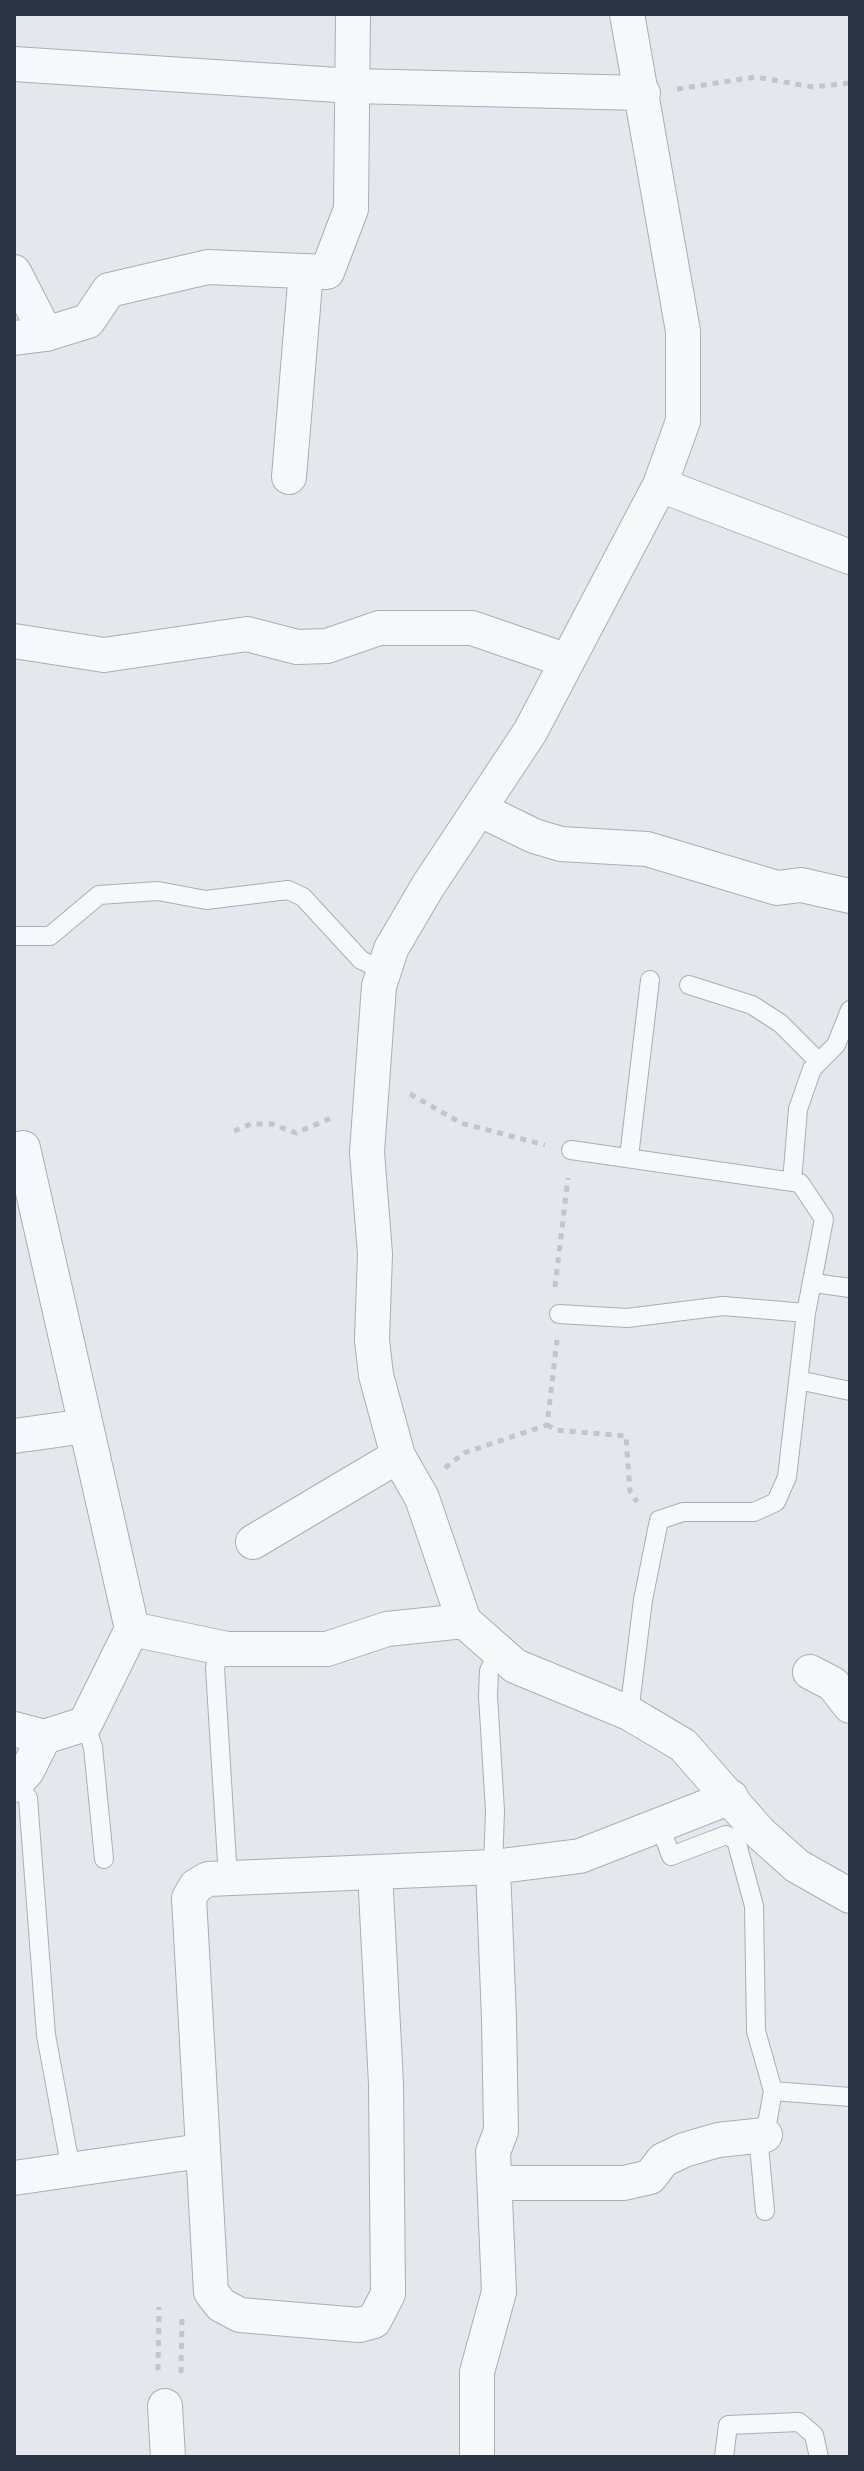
<!DOCTYPE html>
<html>
<head>
<meta charset="utf-8">
<style>
  body { margin:0 }
  #map { position:relative; width:864px; height:2471px; overflow:hidden; background:#e4e7ec; font-family:Helvetica,sans-serif }
  canvas { display:block }
  .frame { position:absolute; inset:0; border:16px solid #2b3445; pointer-events:none }
</style>
</head>
<body>
<div id="map">
<canvas width="864" height="2471"></canvas>
<div class="frame"></div>
</div>
<script>
const c = document.querySelector('canvas').getContext('2d');
c.lineJoin = 'round';
const shape = rows => new Path2D(rows.map(r => 'M' + r).join(''));
function trace(path, color, width, dash) { c.strokeStyle = color; c.lineWidth = width; c.lineCap = dash ? 'butt' : 'round'; c.setLineDash(dash || []); c.stroke(path); }
const service = shape([
  [14,936,50,936,99,895,158,891,206,900,288,890,303,897,361,960,384,971],
  [689,985,752,1005,780,1023,819,1062],
  [571,1150,800,1183,824,1219,806,1313],
  [629,1157,650,980],
  [792,1182,798,1109,812,1069,836,1045,850,1010],
  [814,1283,850,1288],
  [559,1314,627,1318,723,1306,806,1313,787,1477,776,1502,754,1512,683,1512,659,1520,643,1600,629,1713],
  [798,1380,850,1391],
  [220,1648,215,1668,228,1878],
  [85,1724,93,1747,104,1859],
  [15,1783,28,1798,46,2035,71,2170],
  [659,1823,671,1856,726,1835,736,1840,754,1906,756,2031,773,2091,765,2135,759,2146,765,2211],
  [493,1867,495,1811,488,1696,489,1671,499,1649],
  [773,2091,850,2097],
  [724,2457,728,2425,799,2422,814,2435,819,2457]
]);
const minor = shape([
  [627,14,683,331,683,421,660,485,530,732,428,886,391,949,384,971,379,986,367,1152,375,1254,372,1340,376,1375,398,1456,422,1498,464,1621,515,1666,629,1713,683,1745,760,1833,797,1866,850,1896],
  [14,64,353,86,643,93],
  [14,272,46,334],
  [14,338,46,334,88,321,109,290,208,267,327,272,351,209,353,14],
  [289,477,306,271],
  [660,485,850,557],
  [14,641,104,655,247,634,297,647,327,646,379,628,472,628,565,660],
  [481,810,534,836,561,844,647,849,777,888,801,885,850,896],
  [23,1148,132,1629],
  [14,1436,86,1426],
  [253,1542,398,1456],
  [810,1672,833,1684,850,1706],
  [14,1729,44,1737,85,1724,132,1629,227,1649,327,1649,387,1629,464,1621],
  [14,1785,27,1771,44,1737],
  [375,1872,386,2084,388,2294,374,2321,359,2325,240,2315,221,2305,211,2292,189,1898,196,1886,208,1879,375,1872],
  [375,1872,493,1867],
  [14,2178,201,2151],
  [495,2183,624,2183,650,2177,663,2160,684,2150,718,2140,765,2135],
  [165,2406,168,2457],
  [477,2457,477,2372,499,2292,493,2152,501,2131,499,2019,493,1867,580,1856,731,1797]
]);
trace(service, '#a9aeb7', 20);
trace(minor, '#a9aeb7', 36);
trace(shape([
  [677,89,756,77,813,87,850,83],
  [410,1094,461,1123,545,1145],
  [234,1131,251,1124,272,1124,296,1133,331,1118],
  [555,1287,568,1178],
  [547,1425,556,1430,626,1436,630,1491,637,1502],
  [445,1468,464,1453,547,1425,557,1340],
  [158,2370,159,2307],
  [181,2373,182,2319]
]), '#c2c5cb', 5, [6, 6]);
trace(service, '#f7f8fa', 18);
trace(minor, '#f7f8fa', 34);
</script>
</body>
</html>
